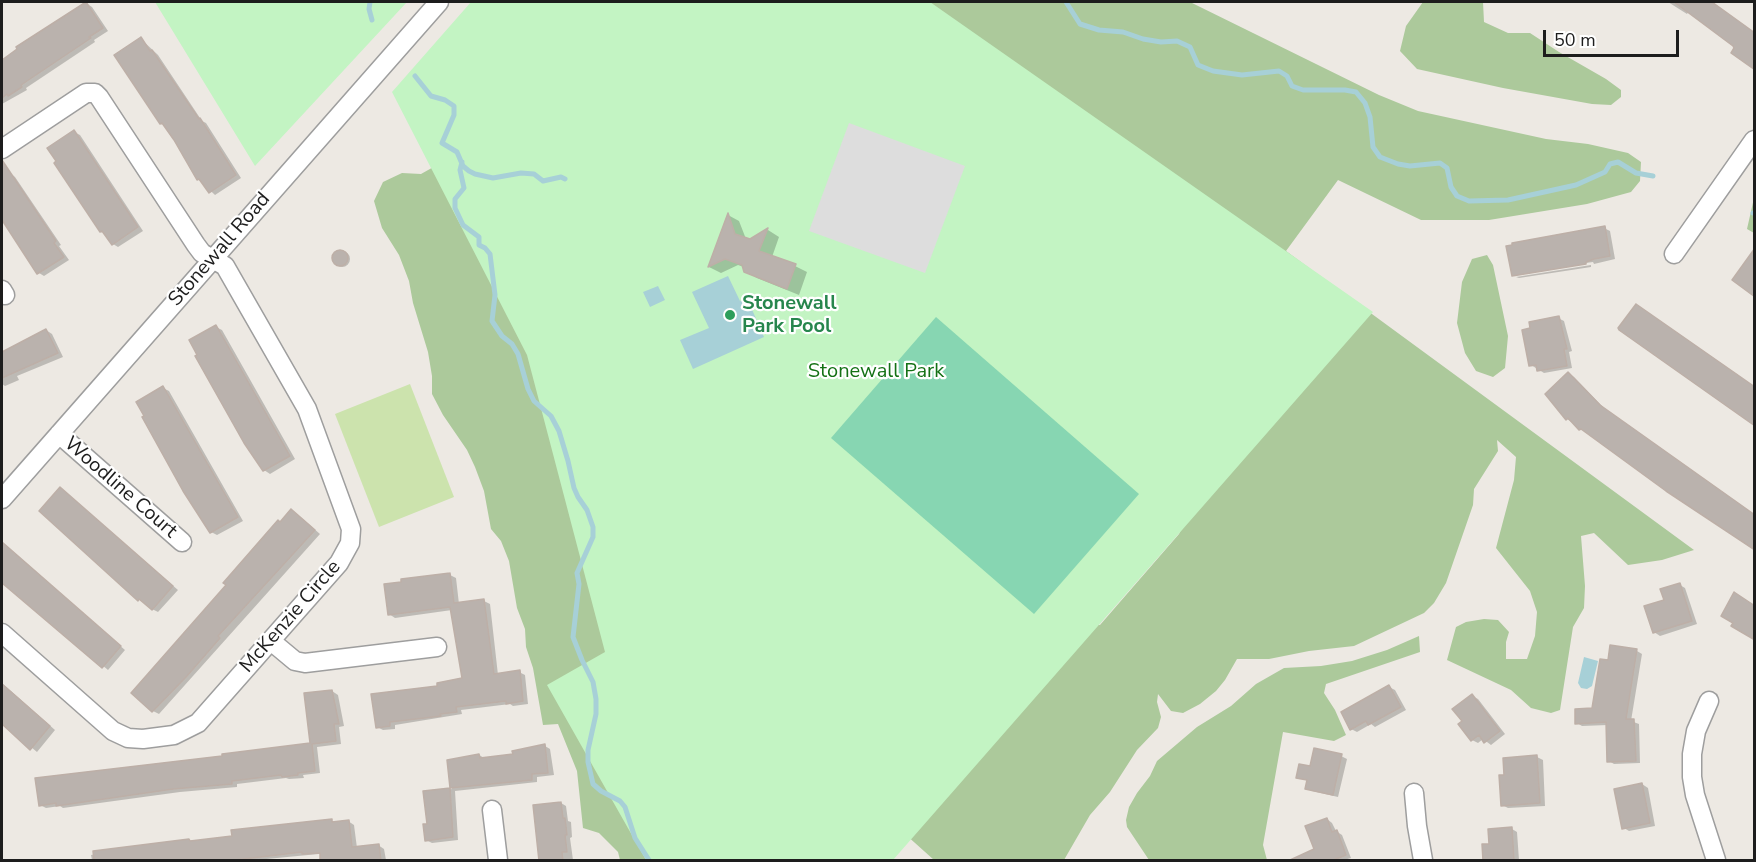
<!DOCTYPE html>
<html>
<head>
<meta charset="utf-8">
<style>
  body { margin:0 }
  #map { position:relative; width:1756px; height:862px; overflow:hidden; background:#ede9e3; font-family:"Nunito Sans",sans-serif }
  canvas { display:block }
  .frame { position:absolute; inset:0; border:3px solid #1d1d1d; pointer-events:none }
  .scale { position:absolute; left:1543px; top:30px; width:136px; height:27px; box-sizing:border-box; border:3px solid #1d1d1d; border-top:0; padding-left:8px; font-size:18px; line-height:21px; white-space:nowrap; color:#1d1d1d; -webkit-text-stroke:4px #fff; paint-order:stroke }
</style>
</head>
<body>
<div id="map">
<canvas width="1756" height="862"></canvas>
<div class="frame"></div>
<div class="scale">50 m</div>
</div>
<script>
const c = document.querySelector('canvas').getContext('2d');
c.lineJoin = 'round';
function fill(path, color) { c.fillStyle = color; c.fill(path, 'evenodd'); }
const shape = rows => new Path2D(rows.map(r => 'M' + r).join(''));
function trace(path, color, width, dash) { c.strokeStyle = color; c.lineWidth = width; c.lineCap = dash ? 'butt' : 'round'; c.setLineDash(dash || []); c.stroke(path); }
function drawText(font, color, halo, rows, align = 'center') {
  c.font = font + ' "Nunito Sans",sans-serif'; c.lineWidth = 4.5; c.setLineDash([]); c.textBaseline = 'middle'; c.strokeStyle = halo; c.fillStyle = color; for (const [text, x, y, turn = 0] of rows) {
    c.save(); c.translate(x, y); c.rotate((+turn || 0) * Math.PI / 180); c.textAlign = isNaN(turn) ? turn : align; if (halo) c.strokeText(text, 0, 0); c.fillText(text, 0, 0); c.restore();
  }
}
fill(shape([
  [410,384,454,497,379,527,335,414]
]), '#cce3ad');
fill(shape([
  [780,2,1190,2,1379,95,1418,111,1546,139,1588,144,1628,153,1641,162,1640,181,1631,192,1587,204,1489,220,1421,220,1338,180,1286,251,1694,550,1662,560,1628,565,1594,533,1581,536,1585,586,1584,608,1573,627,1560,710,1551,713,1531,708,1511,690,1447,660,1456,627,1466,622,1484,619,1498,620,1509,632,1506,642,1506,659,1527,659,1535,636,1537,612,1530,591,1496,548,1514,480,1516,457,1497,440,1498,451,1474,489,1473,505,1446,583,1434,603,1424,613,1354,646,1309,651,1269,659,1237,659,1225,680,1216,691,1200,704,1183,713,1171,711,1158,694,1157,702,1161,717,1158,728,1137,750,1110,792,1090,815,1064,860,934,860,905,834,883,860,620,860,618,852,599,833,583,828,577,771,558,724,543,725,533,668,526,647,525,629,517,608,509,561,501,541,491,529,484,491,475,467,467,450,443,415,432,394,432,376,428,352,413,303,409,281,399,255,382,228,374,201,383,182,402,173,421,174,437,165,1090,625,1100,625,1179,534,1190,509],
  [1423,2,1483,2,1484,22,1508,33,1530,33,1559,52,1606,79,1621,90,1621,97,1611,105,1592,104,1503,88,1417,69,1400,51,1406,26],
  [1754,198,1754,233,1747,229],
  [1487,255,1493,265,1508,336,1505,368,1493,377,1476,371,1465,353,1457,323,1462,282,1472,259],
  [1419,636,1420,652,1326,684,1324,693,1335,710,1346,735,1334,741,1283,732,1263,845,1267,860,1149,860,1127,827,1126,820,1129,807,1137,793,1150,776,1157,761,1197,727,1231,706,1256,684,1284,668,1321,666,1352,661,1387,650]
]), '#acc99b');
fill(shape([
  [155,2,407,2,255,166],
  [471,2,930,2,1373,312,893,860,646,860,547,685,605,652,527,355,392,92]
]), '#c3f4c3');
fill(shape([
  [936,317,1139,494,1034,614,831,438]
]), '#87d6b2');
fill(shape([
  [849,123,965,166,925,273,809,231]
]), '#ddd');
fill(shape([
  [728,276,740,301,747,298,764,337,693,369,680,340,709,328,692,292],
  [658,286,665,300,650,307,643,292],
  [1584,657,1598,661,1592,686,1587,689,1581,688,1578,683]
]), '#a7d0d7');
fill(shape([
  [1668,2,1711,2,1754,34,1736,49,1734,45,1689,11,1687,14],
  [86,3,92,7,108,31,94,40,95,42,26,88,27,90,2,104,2,62],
  [141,39,158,55,202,121,206,123,241,178,215,195,198,179],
  [74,132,80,135,143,231,118,247,113,244,105,233,102,231],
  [10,173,15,177,61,245,59,246,69,260,44,276,39,273,2,218,2,179],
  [728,215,739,221,746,239,750,241,768,230,779,237,772,257,795,266,807,272,799,295,757,278,745,271,744,267,738,265,721,273,709,267],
  [1604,228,1610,231,1615,259,1594,264,1593,262,1516,273,1516,276,1513,275],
  '334 259a8 8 0 1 1 16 0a8 8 0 1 1-16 0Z',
  [1591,265,1591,267,1519,278,1516,277],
  [1558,318,1564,321,1572,351,1569,352,1572,368,1544,373,1531,365],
  [216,327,222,330,295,459,270,474,264,470],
  [46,330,52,334,63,357,17,376,19,380,5,386,2,384,2,353],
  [1568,373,1574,377,1606,410,1754,516,1754,550,1567,419],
  [163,388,169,391,243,521,217,535,211,532],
  [61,489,178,590,158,612,152,609],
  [297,514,320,534,159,714,153,711,281,523],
  [7,548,125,650,108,670,2,580,2,555],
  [450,575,456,578,459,604,484,601,490,604,498,675,519,672,525,675,528,704,513,706,510,704,461,710,462,714,395,725,395,729,383,730,377,727,439,687,464,679,452,610,395,618,389,614],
  [1680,585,1685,588,1697,624,1660,636,1654,632,1666,601],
  [1612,647,1637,651,1642,654,1631,721,1639,724,1640,763,1614,764,1609,761,1608,725,1582,726,1577,723,1594,710,1609,662],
  [2,683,55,730,37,752,2,723],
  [1389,687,1395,690,1406,710,1375,727,1371,724,1357,732,1351,729],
  [332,691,338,695,344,726,339,727,341,744,317,747,320,773,303,775,304,778,289,779,286,778,237,784,237,787,180,792,63,808,60,806,46,808,40,805,224,758,312,744],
  [1472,696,1478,699,1505,734,1491,745,1483,739,1478,743,1472,740,1460,724,1464,721],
  [545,746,550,749,554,775,537,777,537,782,455,791,458,840,432,843,426,840,428,825,424,793,452,789,449,761,479,755,486,759,515,755],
  [1341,756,1347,759,1338,797,1312,791,1307,788,1308,781,1298,777,1311,768],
  [1537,757,1543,760,1545,806,1508,808,1502,805,1506,776],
  [1642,784,1648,788,1655,826,1629,831,1624,828],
  [561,803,566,806,568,821,571,822,572,837,570,838,573,860,538,860,538,857,540,856],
  [1327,819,1332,823,1336,831,1342,835,1351,858,1344,860,1306,860,1316,850],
  [332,821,335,823,348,821,354,825,357,848,378,845,384,849,386,860,351,860,350,851,256,860,92,860,91,855,155,844,234,838],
  [1512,829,1517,832,1519,860,1485,860,1491,845]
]), '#0003');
trace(shape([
  [370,2,369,9,372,20],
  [1066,2,1080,24,1099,30,1123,32,1143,39,1161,42,1177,41,1190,47,1198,65,1213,71,1242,75,1279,71,1287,76,1292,86,1303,90,1345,90,1356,92,1365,103,1370,117,1373,147,1380,157,1398,164,1410,166,1440,163,1447,168,1451,187,1457,196,1469,201,1508,200,1576,185,1605,172,1610,164,1618,162,1636,173,1653,176],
  [415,76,431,96,445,100,454,106,454,115,442,143,457,152,463,166,469,171,475,174,493,178,521,173,534,174,543,181,561,177,565,179],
  [462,162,460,170,464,188,455,199,455,208,463,225,479,237,479,245,485,248,490,254,495,295,492,321,502,336,512,344,518,354,528,389,534,401,551,416,559,431,568,461,574,488,578,497,587,510,593,527,593,537,577,573,579,584,573,637,582,660,593,682,596,699,596,714,588,750,588,762,593,784,601,791,620,801,625,807,635,838,649,860],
  [1753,213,1754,213]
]), '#a7d0d7', 5);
const building = shape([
  [86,2,103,28,89,37,91,38,21,85,22,87,8,96,7,94,2,98,2,60,17,49,16,47,86,2],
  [1674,2,1712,2,1755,33,1755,70,1731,53,1734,48,1733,46,1674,2],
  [141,37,150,51,152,50,199,119,200,118,236,175,209,193,199,179,197,180,174,140,162,123,160,124,114,55,141,37],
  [74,130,138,227,112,245,102,231,100,232,54,163,56,161,47,148,74,130],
  [2,160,56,241,54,243,64,257,37,274,2,220,2,160],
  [728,213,735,234,750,239,768,228,759,251,796,264,787,289,744,272,742,265,725,259,708,267,728,213],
  [1605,226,1610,256,1594,259,1586,262,1586,264,1512,276,1506,246,1512,245,1512,243,1605,226],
  [1755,248,1755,297,1732,280,1755,248],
  '332 258a8 8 0 1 1 16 0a8 8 0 1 1-16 0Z',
  [1636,304,1755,387,1755,426,1619,330,1618,328,1636,304],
  [1559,316,1567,349,1564,349,1567,366,1537,371,1536,365,1529,366,1522,330,1530,328,1529,322,1559,316],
  [216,325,290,456,263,471,244,443,195,356,197,355,189,340,216,325],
  [46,329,58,353,2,378,2,352,46,329],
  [1568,372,1600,405,1755,515,1755,550,1666,491,1581,429,1579,430,1568,418,1566,420,1545,394,1568,372],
  [163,386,238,517,210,533,183,491,142,417,144,416,136,402,163,386],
  [60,487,173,586,152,610,139,599,138,601,39,511,60,487],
  [291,509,315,530,218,636,220,638,187,676,152,712,131,693,226,585,223,583,278,520,280,522,291,509],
  [2,542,121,646,102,668,2,583,2,542],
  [450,573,454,603,484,599,494,674,520,670,523,701,506,704,506,701,456,707,457,712,440,714,441,716,390,722,390,726,376,728,371,694,437,686,437,683,462,678,450,607,388,615,384,584,401,582,401,579,450,573],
  [1680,583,1692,621,1653,633,1644,606,1664,600,1660,589,1680,583],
  [1734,592,1755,606,1755,640,1731,626,1733,623,1721,616,1734,592],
  [1610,645,1637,649,1626,719,1634,719,1636,761,1607,762,1606,722,1575,724,1575,709,1592,708,1600,659,1608,660,1610,645],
  [2,684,50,726,30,750,2,724,2,684],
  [1389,685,1401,707,1368,725,1366,721,1350,730,1341,712,1389,685],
  [332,690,339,724,334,724,336,741,312,744,315,771,298,773,298,775,282,777,281,775,232,781,232,784,173,789,56,806,56,803,39,806,35,778,222,756,222,754,310,743,304,693,332,690],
  [1472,694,1500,731,1484,743,1479,735,1471,741,1458,724,1462,721,1452,709,1472,694],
  [545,744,548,773,532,774,532,780,450,788,447,760,479,754,480,758,513,754,512,751,545,744],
  [1314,748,1342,754,1333,795,1305,789,1307,780,1296,778,1299,764,1310,766,1314,748],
  [1537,755,1540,803,1501,806,1499,775,1504,775,1503,758,1537,755],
  [1642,783,1650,823,1622,829,1614,789,1642,783],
  [450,788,453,837,425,841,423,824,427,824,423,791,450,788],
  [561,802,563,818,565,818,567,835,565,835,567,852,562,852,563,861,539,861,533,805,561,802],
  [1327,818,1332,832,1337,830,1346,855,1331,861,1288,861,1314,849,1305,826,1327,818],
  [332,819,332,822,349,820,352,847,379,844,381,861,320,861,320,853,302,854,302,852,227,861,94,861,93,851,189,839,190,841,232,836,231,830,332,819],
  [1512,827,1514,861,1483,861,1482,844,1489,844,1488,829,1512,827]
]);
fill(building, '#bab2ad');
trace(building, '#bdafa7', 1.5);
const minor = shape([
  [2,149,86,93,95,93,99,97,196,245,202,253,225,266,307,409,351,529,350,543,339,563,198,723,174,735,143,739,128,738,113,731,2,633],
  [1674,254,1754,140],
  [2,290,5,295],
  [59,434,182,542],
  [2,499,439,2],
  [271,641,295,661,305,663,437,647],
  [1709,701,1696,731,1692,754,1692,777,1695,795,1716,860],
  [1414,793,1417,826,1423,860],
  [492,810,498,860]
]);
trace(minor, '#9e9e9e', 21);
trace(minor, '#fff', 18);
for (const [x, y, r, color] of [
  [730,315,6,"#2e9e5b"]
]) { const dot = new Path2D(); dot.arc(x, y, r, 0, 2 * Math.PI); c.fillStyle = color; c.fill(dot); trace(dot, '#fff', 2); }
drawText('20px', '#1d1d1d', '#fff', [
  ["Stonewall Road",220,250,-49],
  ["Woodline Court",120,488,41],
  ["McKenzie Circle",291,617,-49]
]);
drawText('bold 20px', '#27864d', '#fff', [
  ["Stonewall",742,304],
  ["Park Pool",742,327]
], 'left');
drawText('20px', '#147115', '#fff', [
  ["Stonewall Park",876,372]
]);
</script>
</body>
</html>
